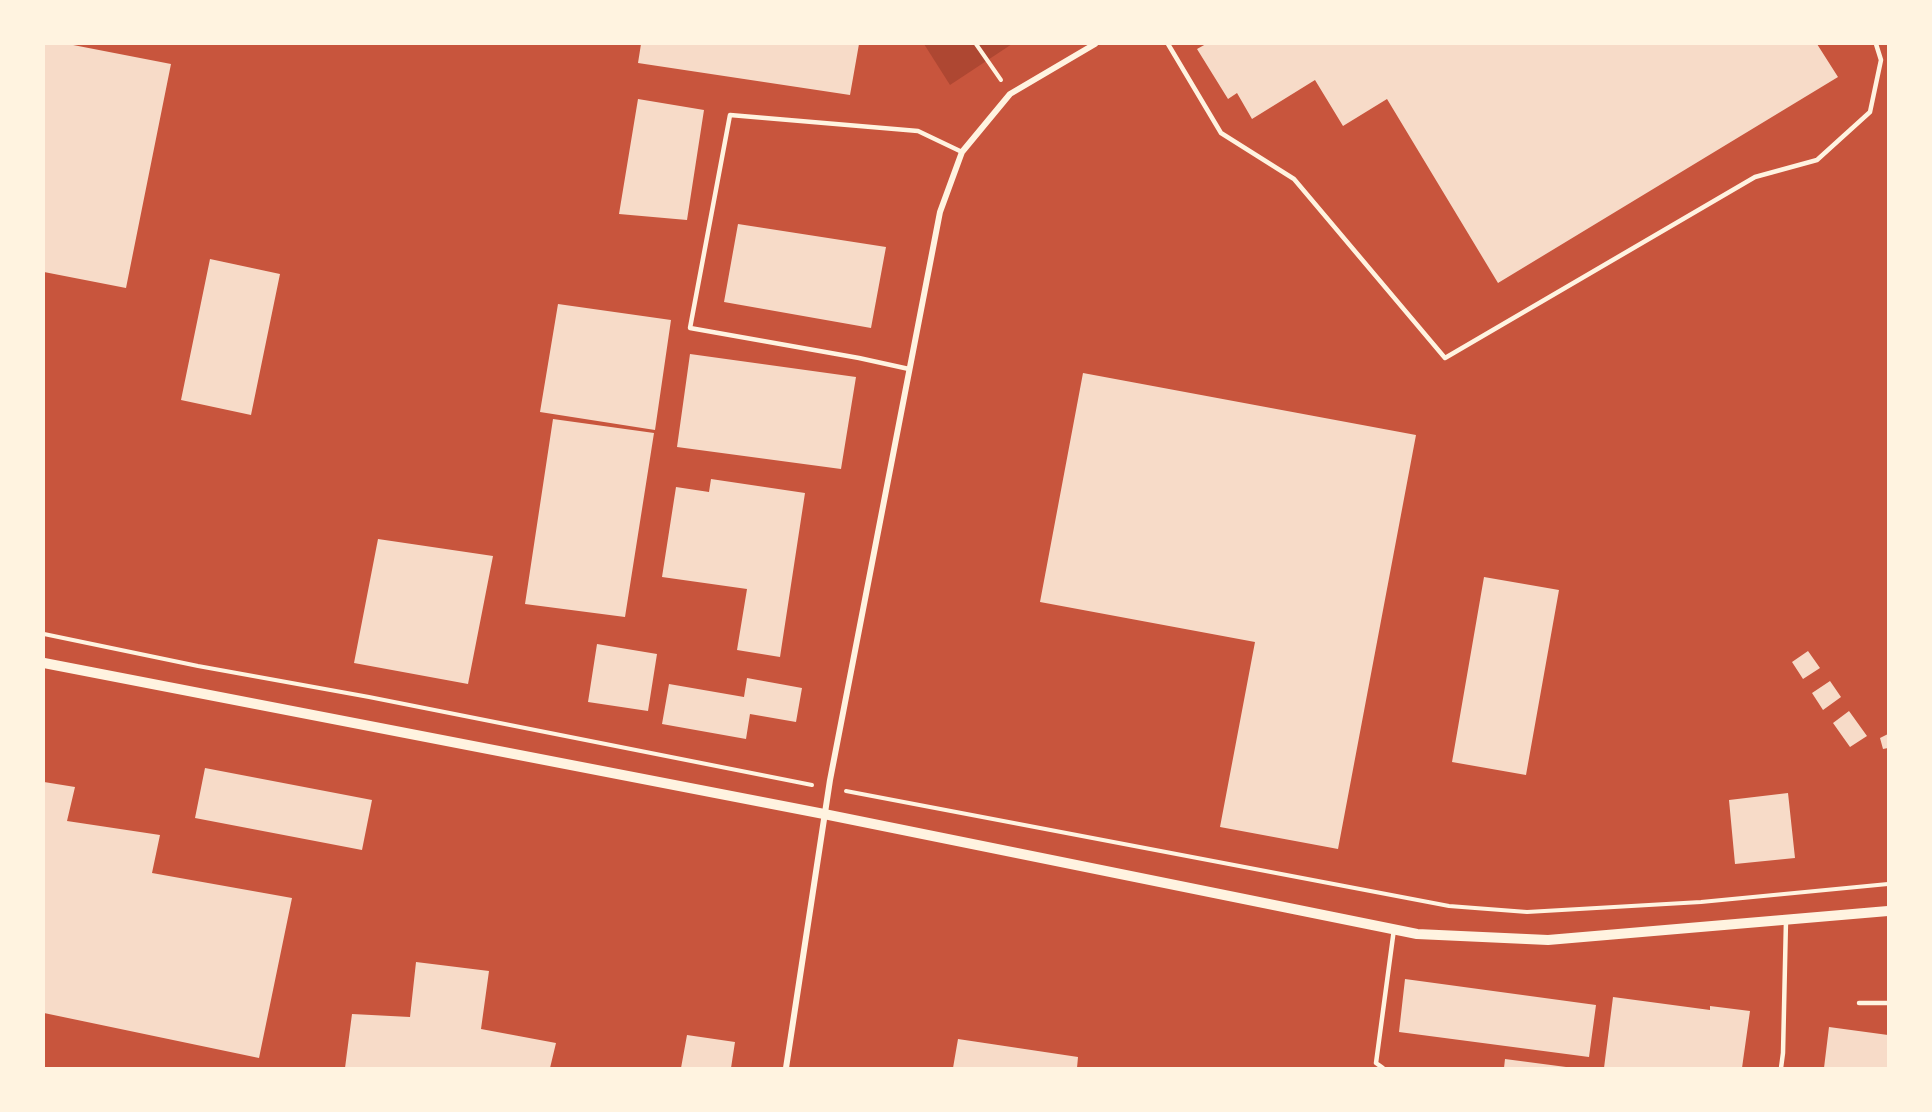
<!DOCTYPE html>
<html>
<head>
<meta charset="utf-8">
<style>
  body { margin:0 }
  #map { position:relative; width:1932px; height:1112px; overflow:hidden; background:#c8553d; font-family:"Sofia Sans Condensed",sans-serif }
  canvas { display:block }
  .frame { position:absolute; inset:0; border:45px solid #fff3e0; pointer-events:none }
</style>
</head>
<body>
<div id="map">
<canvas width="1932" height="1112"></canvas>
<div class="frame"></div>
</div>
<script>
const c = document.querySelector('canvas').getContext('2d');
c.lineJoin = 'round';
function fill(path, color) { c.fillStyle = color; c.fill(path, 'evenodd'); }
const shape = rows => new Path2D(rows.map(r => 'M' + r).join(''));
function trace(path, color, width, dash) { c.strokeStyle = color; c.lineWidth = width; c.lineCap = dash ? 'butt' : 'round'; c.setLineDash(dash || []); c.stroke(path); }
fill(shape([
  [924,44,1012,44,950,85]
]), '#ae4732');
fill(shape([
  [44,44,68,44,171,64,126,288,44,272],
  [641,44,859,44,850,95,638,63],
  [1206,44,1817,44,1838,77,1498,283,1387,99,1343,126,1315,80,1252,119,1237,93,1228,99,1197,49],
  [638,99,704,110,687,220,619,214],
  [738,224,886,247,871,328,724,302],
  [210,259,280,274,251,415,181,400],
  [558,304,671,320,655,430,540,412],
  [690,354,856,377,841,469,677,447],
  [1083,373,1416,435,1338,849,1220,827,1255,642,1040,602],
  [553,419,654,433,625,617,525,604],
  [711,479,805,493,780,657,737,650,747,589,662,577,676,487,709,492],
  [378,539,493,556,468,684,354,663],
  [1484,577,1559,590,1526,775,1452,762],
  [597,644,657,654,648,711,588,702],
  [1808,651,1820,668,1803,679,1792,662],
  [747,678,802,688,796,722,750,714,746,739,662,724,669,684,744,697],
  [1830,681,1841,697,1823,710,1812,693],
  [1849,711,1867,736,1850,747,1833,723],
  [1888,734,1888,748,1883,749,1880,738],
  [205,768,372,800,362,850,195,818],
  [44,782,75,787,67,821,160,835,152,873,292,898,259,1058,44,1013],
  [1788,793,1795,858,1735,864,1729,800],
  [416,962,489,971,481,1029,556,1043,550,1068,345,1068,352,1014,410,1017],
  [1405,979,1596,1005,1589,1057,1399,1032],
  [1613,997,1710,1010,1710,1006,1750,1011,1742,1068,1604,1068],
  [1829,1027,1888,1035,1888,1068,1824,1068],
  [687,1035,735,1042,731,1068,681,1068],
  [958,1039,1078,1057,1077,1068,953,1068],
  [1505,1059,1566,1067,1566,1068,1504,1068]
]), '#f7dbc8');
trace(shape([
  [976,44,1001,80],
  [44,634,198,666,369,697,812,785],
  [846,791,1449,906,1527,912,1701,902,1888,884]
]), '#fff3e0', 4);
trace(shape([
  [1168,44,1221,133,1294,179,1445,358,1755,177,1817,160,1870,112,1881,60,1876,44],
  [909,369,859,358,690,328,730,115,918,131,962,152],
  [1859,1003,1888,1003],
  [1383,1068,1376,1063,1394,929],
  [1781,1068,1783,1053,1786,920]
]), '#fff3e0', 4.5);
trace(shape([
  [786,1068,830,780,940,212,962,152,1010,94,1095,44]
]), '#fff3e0', 6);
trace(shape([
  [44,663,824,814,1417,934,1548,940,1888,911]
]), '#fff3e0', 10);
</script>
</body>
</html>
